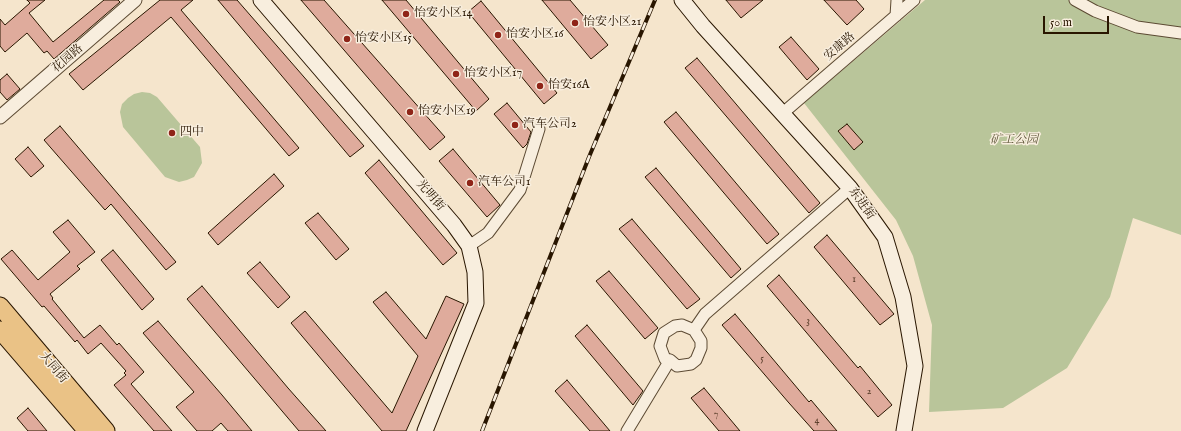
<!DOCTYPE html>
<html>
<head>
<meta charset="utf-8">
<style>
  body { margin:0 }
  #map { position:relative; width:1181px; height:431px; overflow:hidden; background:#f5e5cc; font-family:"IM FELL English",serif }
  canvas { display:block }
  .scale { position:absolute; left:1043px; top:16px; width:66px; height:18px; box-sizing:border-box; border:2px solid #291600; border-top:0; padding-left:5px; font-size:12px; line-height:14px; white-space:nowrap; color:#291600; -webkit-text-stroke:3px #f8eede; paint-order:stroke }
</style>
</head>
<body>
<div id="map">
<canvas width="1181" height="431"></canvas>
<div class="scale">50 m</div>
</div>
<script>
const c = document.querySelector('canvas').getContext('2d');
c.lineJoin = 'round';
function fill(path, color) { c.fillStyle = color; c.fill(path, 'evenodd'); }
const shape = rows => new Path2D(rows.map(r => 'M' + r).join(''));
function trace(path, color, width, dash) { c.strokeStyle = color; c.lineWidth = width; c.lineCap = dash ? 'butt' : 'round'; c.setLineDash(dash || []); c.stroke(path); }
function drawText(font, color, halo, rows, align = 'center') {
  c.font = font + ' "IM FELL English","Noto Serif SC",serif'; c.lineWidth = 3; c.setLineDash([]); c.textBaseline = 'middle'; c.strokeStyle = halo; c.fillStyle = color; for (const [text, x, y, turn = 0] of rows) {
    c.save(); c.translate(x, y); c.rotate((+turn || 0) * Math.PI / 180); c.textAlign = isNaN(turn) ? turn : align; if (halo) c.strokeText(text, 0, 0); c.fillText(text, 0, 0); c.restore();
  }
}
fill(shape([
  [925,0,1181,0,1181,235,1133,218,1110,297,1067,368,1003,408,929,412,932,325,913,256,896,220,804,103],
  [142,92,150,93,157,97,200,147,202,163,194,177,187,180,179,182,165,177,123,127,120,112,122,104,128,98,134,94]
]), '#b9c59a');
const building = shape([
  [27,0,45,0,29,13,53,42,104,0,118,0,120,2,54,59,47,51,44,53,27,33,5,52,0,46,0,19,5,25,30,3,27,0],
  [160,0,193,0,181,10,299,148,289,156,171,17,83,90,69,74,160,0],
  [218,0,237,0,364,146,350,157,218,0],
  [301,0,324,0,445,137,430,150,301,0],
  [382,0,406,0,489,99,476,111,382,0],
  [542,0,570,0,608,45,591,59,542,0],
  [726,0,763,0,741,18,726,0],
  [824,0,856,0,864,9,847,25,824,0],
  [481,1,557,93,544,104,468,12,481,1],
  [791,37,819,69,807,80,779,47,791,37],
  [697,58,820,203,809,213,685,68,697,58],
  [7,74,20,89,7,100,0,92,0,80,7,74],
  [507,103,531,132,527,144,523,148,494,114,507,103],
  [676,112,779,234,767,244,664,122,676,112],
  [847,124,863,142,854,150,838,131,847,124],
  [60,126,176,262,166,270,111,204,105,210,44,140,60,126],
  [28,147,44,166,31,177,15,159,28,147],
  [453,149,500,205,487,217,439,161,453,149],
  [379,160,457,253,443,265,365,173,379,160],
  [656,168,741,269,731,278,645,177,656,168],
  [274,174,284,186,218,245,208,233,274,174],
  [318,213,349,249,336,260,305,223,318,213],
  [632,219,700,299,687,309,619,229,632,219],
  [68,220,95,252,77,266,80,269,50,294,53,298,52,299,84,338,100,325,117,345,119,343,144,372,131,384,172,431,154,431,114,385,126,375,124,373,126,371,101,343,88,354,77,340,75,342,44,306,42,307,1,259,12,250,38,280,70,252,53,232,68,220],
  [827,235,894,314,880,325,814,247,827,235],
  [113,250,154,299,142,310,101,260,113,250],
  [260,262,290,297,278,308,247,273,260,262],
  [609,271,658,328,645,339,596,281,609,271],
  [779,275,858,368,860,366,892,405,878,417,767,286,779,275],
  [202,286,288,388,326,431,299,431,187,299,202,286],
  [386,292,426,339,446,296,464,304,406,431,382,431,291,323,305,311,392,413,418,356,373,302,386,292],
  [735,314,809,402,811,400,837,431,814,431,789,403,722,325,735,314],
  [158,321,222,395,252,431,228,431,221,423,212,431,197,431,176,407,194,392,143,333,158,321],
  [587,325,643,391,633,405,575,336,587,325],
  [567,380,610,431,590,431,555,391,567,380],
  [704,388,740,431,719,431,691,398,704,388],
  [28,408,47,431,28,431,17,418,28,408]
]);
fill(building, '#dfab9c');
trace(building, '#291600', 1);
const minor = shape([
  [1075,0,1095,11,1137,27,1181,33],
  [896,16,897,0],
  [783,113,914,0],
  [469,246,488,233,520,190,539,129],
  [682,325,694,330,701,341,701,348,696,360,691,364,677,366,670,360,665,359,660,346,664,333,675,326,682,325],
  [694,330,705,314,850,188],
  [627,431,670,360]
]);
const tertiary = shape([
  [0,117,135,0]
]);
const secondary = shape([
  [261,0,454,225,469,246,475,272,476,303,425,431],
  [682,0,703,26,850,188,885,237,903,297,915,366,904,431]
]);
const primary = shape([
  [0,306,106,431],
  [0,330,87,431]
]);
trace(minor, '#5c4a33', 13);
trace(tertiary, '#5c4a33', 15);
trace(secondary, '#291600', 17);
trace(primary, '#291600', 19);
trace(minor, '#f8eede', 11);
trace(tertiary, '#f8eede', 13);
trace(secondary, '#f8eede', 15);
trace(primary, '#eac286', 17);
const rail = shape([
  [482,431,589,157,655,0]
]);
trace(rail, '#291600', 4);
trace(rail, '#f8eede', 2.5, [8]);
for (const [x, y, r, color] of [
  [406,14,4,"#8f2418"],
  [575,23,4,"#8f2418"],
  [498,35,4,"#8f2418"],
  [347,39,4,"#8f2418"],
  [456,74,4,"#8f2418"],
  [540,86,4,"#8f2418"],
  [410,112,4,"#8f2418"],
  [515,125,4,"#8f2418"],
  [172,133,4,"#8f2418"],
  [470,183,4,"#8f2418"]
]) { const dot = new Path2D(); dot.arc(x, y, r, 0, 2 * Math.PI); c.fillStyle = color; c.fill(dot); trace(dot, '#f8eede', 1.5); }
drawText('10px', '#563b27', null, [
  ["1",854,280],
  ["3",808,322],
  ["5",762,359],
  ["2",869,392],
  ["7",716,415],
  ["4",817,421]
]);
drawText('12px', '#291600', '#f8eede', [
  ["怡安小区14",414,14],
  ["怡安小区21",583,23],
  ["怡安小区16",506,35],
  ["怡安小区15",355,39],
  ["怡安小区17",464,74],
  ["怡安16A",548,86],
  ["怡安小区19",418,112],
  ["汽车公司2",523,125],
  ["四中",180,133],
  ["汽车公司1",478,183]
], 'left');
drawText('12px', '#291600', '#f8eede', [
  ["安康路",840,47,-41],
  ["花园路",68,59,-41],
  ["光明街",430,196,49],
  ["东进街",861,204,55],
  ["大同街",53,368,50]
]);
drawText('italic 12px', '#5b5336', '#f8eede', [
  ["矿工公园",1014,141]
]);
</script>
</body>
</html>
